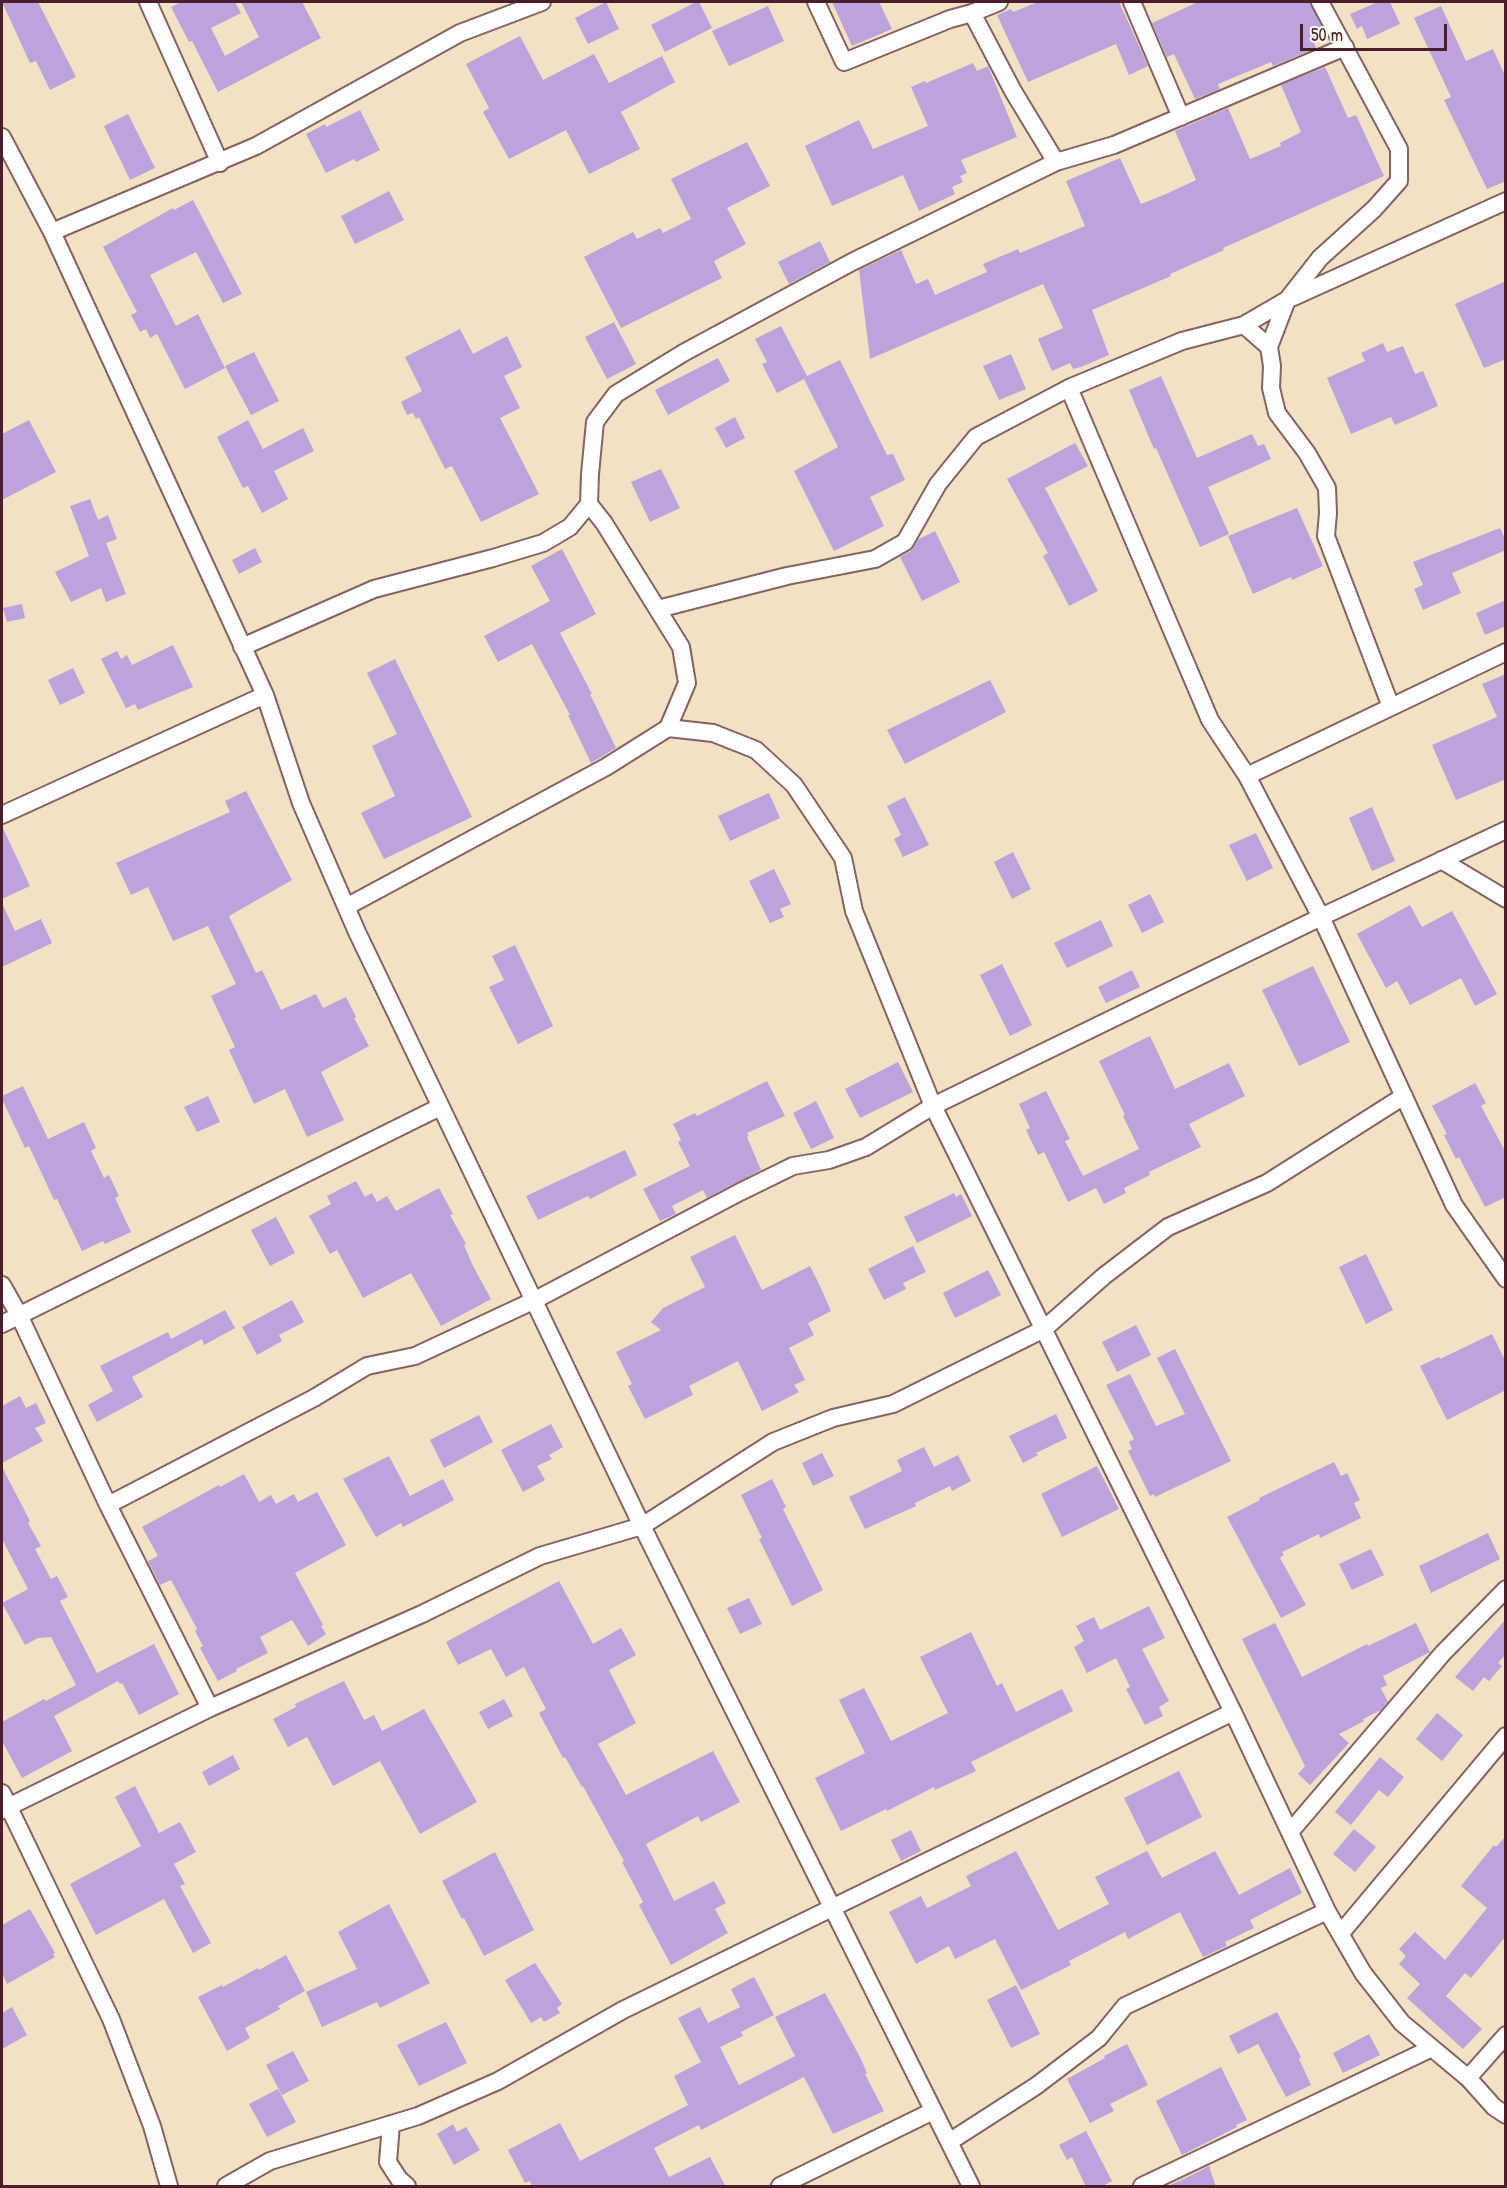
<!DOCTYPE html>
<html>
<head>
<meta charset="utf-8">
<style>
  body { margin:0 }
  #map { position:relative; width:1507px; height:2188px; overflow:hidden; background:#f2e1c4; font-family:"Patrick Hand",sans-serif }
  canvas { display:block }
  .frame { position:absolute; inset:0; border:3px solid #4a1f2b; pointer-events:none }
  .scale { position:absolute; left:1300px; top:24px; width:147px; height:27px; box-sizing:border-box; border:3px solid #4a1f2b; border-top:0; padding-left:8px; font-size:18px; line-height:21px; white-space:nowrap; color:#4a1f2b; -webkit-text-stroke:4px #fbf7ec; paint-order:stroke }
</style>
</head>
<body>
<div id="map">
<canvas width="1507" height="2188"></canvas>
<div class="frame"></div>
<div class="scale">50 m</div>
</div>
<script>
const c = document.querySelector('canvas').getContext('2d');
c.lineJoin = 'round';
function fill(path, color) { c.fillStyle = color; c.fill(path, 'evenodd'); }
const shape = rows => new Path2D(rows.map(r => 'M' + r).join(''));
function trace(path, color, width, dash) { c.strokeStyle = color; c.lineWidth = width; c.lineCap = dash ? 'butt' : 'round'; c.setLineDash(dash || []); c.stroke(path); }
fill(shape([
  [2,2,38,2,76,77,50,90,36,61,30,63],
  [181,2,235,2,241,13,211,28,225,56,259,37,241,2,302,2,321,38,218,92,192,41,189,42,171,7],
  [606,2,619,29,588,44,575,18],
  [696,2,699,2,712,28,665,52,651,25],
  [832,2,879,2,892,29,852,46],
  [1038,2,1119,2,1148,66,1129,75,1116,44,1028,82,997,15,1011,9,1013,12],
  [1198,2,1310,2,1327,37,1314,43,1316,48,1273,66,1271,62,1247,72,1218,84,1220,89,1195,99,1174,54,1167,57,1152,23],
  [1378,2,1390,2,1400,24,1367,39,1362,26,1357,29,1350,14],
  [768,6,784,41,729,66,712,31],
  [1441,6,1466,61,1493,49,1506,78,1506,181,1487,189,1444,100,1451,97,1414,18],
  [520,36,543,80,594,54,609,83,662,56,675,82,621,112,640,149,589,174,566,130,509,159,483,112,489,108,466,64],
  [973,63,977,71,988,66,1017,137,961,160,967,173,960,176,963,182,952,187,955,194,919,211,903,175,832,206,805,146,859,120,873,149,928,126,911,87,925,81,926,83],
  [1325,67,1348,118,1356,115,1384,176,1223,248,1224,250,1170,274,1171,276,1092,310,1109,355,1081,367,1073,369,1070,363,1052,371,1038,339,1063,328,1043,284,870,359,859,270,901,250,916,284,928,279,935,295,987,272,983,264,1018,249,1020,253,1085,226,1066,181,1120,158,1141,204,1166,194,1196,180,1175,131,1228,108,1250,159,1281,146,1280,143,1301,132,1281,85],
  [360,110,380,150,356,162,354,159,326,173,306,134,325,124,326,127],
  [128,114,155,168,130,180,104,126],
  [747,142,770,186,727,208,746,244,714,261,722,278,621,328,584,257,633,232,637,239,660,228,663,233,691,219,671,179],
  [389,191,404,220,355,244,341,216],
  [193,200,242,294,223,303,196,252,150,275,176,326,198,314,225,368,185,389,157,334,150,338,146,329,140,332,131,315,137,312,103,247,173,208,174,210],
  [820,241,830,262,789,284,778,262],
  [1506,281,1506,359,1484,368,1455,304],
  [614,322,636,364,607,379,585,337],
  [781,326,807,376,840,360,887,455,893,454,905,480,870,497,884,526,834,551,794,471,838,447,804,379,777,393,762,364,767,362,755,339],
  [460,329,473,354,507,336,522,367,504,376,520,408,500,418,539,494,481,522,452,466,445,469,419,417,416,419,413,413,407,415,401,402,422,391,405,357],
  [1383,343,1387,352,1403,346,1415,374,1423,371,1438,406,1395,425,1391,417,1351,434,1327,378,1365,361,1361,353],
  [254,352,279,401,251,415,225,366],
  [1011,354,1026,389,999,400,983,366],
  [718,358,730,381,668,415,655,390],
  [1161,376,1197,458,1252,434,1258,446,1264,444,1271,459,1208,487,1229,534,1200,547,1156,448,1154,449,1129,390],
  [735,417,745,438,726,448,715,428],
  [29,420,56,472,2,500,2,434],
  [248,420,263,449,303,428,314,451,274,471,288,499,262,513,248,486,243,488,217,437],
  [1075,443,1088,466,1045,488,1098,591,1069,606,1043,556,1048,553,1007,479],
  [661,469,680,508,650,522,631,482],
  [90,499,98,520,108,515,117,539,106,543,126,594,106,602,101,588,71,602,55,572,89,556,70,506],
  [1297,508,1323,566,1292,580,1291,577,1253,594,1228,536],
  [1500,528,1506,541,1506,550,1452,573,1461,593,1423,610,1414,589,1423,585,1413,562],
  [935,531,960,582,922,601,900,557,911,551,919,539],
  [255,548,262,562,239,574,232,560],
  [562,549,596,614,560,633,592,694,590,694,616,748,591,763,568,715,570,715,532,644,498,662,484,636,550,601,531,566],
  [1506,600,1506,626,1485,635,1476,613],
  [22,604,25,618,7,622,3,608],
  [173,645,193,687,138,710,135,704,126,708,101,659,117,651,121,659,127,655,132,665],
  [395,659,472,817,384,859,361,813,395,796,372,746,397,734,367,673],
  [73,668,85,693,60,705,48,680],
  [1506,674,1506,779,1456,800,1432,745,1497,717,1482,684],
  [990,680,1006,712,905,764,887,730],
  [246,791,292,880,229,916,256,973,262,970,281,1010,316,994,323,1008,346,997,356,1017,354,1018,369,1046,321,1072,344,1120,307,1137,285,1089,254,1104,229,1050,235,1047,211,996,236,984,208,926,173,941,148,887,131,895,116,863,230,812,225,801],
  [769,793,780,818,730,841,718,816],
  [905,797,929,845,903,857,894,839,901,835,887,806],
  [1372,807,1395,861,1372,871,1349,818],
  [2,826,30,886,2,899],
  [1256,833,1273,868,1247,881,1229,845],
  [1013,852,1031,889,1012,899,994,862],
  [774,869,791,904,780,909,784,917,770,923,749,881],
  [1150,894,1164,922,1142,933,1128,905],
  [2,903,15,931,41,919,52,943,2,967],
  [1410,905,1422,927,1452,911,1497,994,1475,1006,1461,978,1410,1005,1397,981,1386,988,1357,934],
  [1101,920,1113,946,1067,968,1054,943],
  [515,945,553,1026,518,1044,489,987,504,980,492,956],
  [1002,964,1032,1025,1010,1036,980,975],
  [1313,966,1350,1042,1299,1066,1262,990],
  [1132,970,1140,987,1106,1003,1098,987],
  [1150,1036,1175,1089,1229,1063,1245,1096,1189,1124,1201,1147,1149,1172,1150,1175,1124,1188,1126,1193,1104,1204,1096,1188,1068,1202,1044,1152,1038,1155,1026,1130,1030,1128,1019,1104,1046,1091,1070,1139,1065,1141,1083,1176,1139,1149,1123,1116,1125,1115,1099,1061],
  [898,1062,913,1092,860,1118,845,1089],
  [767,1081,785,1116,747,1133,749,1136,747,1137,761,1170,707,1198,703,1190,672,1206,676,1214,660,1221,643,1189,690,1166,678,1142,681,1140,673,1124,695,1113,697,1116],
  [1475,1083,1486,1103,1481,1106,1506,1153,1506,1197,1485,1207,1459,1157,1456,1159,1444,1135,1447,1134,1432,1106],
  [23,1086,48,1139,84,1122,96,1148,91,1151,104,1178,109,1175,119,1196,115,1198,131,1232,105,1244,103,1241,82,1251,57,1199,54,1200,29,1146,25,1148,2,1099,2,1096],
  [208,1096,220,1122,197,1132,184,1107],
  [816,1101,834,1138,811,1149,793,1113],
  [625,1150,637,1175,590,1199,588,1196,538,1220,526,1196],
  [356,1181,365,1197,372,1193,377,1202,387,1196,396,1211,439,1188,453,1214,450,1215,466,1244,464,1245,472,1264,491,1299,441,1326,411,1273,363,1298,337,1250,330,1254,309,1216,331,1204,327,1196],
  [954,1193,956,1197,961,1194,972,1216,917,1243,904,1217],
  [276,1217,295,1253,270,1266,251,1230],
  [735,1235,762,1290,810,1266,819,1284,831,1311,808,1323,814,1335,789,1348,805,1380,794,1385,799,1392,762,1411,738,1361,689,1386,693,1395,645,1419,628,1386,632,1384,616,1352,661,1330,651,1322,663,1308,705,1287,690,1257],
  [913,1246,926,1272,903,1283,906,1289,884,1300,868,1269],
  [1366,1254,1393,1310,1366,1324,1339,1267],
  [988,1270,1001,1295,955,1318,943,1293],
  [292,1300,304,1322,279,1335,282,1341,257,1355,242,1327],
  [225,1310,235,1328,204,1345,202,1339,132,1377,143,1397,97,1422,88,1405,113,1391,100,1366,168,1332,171,1339],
  [1136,1325,1151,1355,1117,1372,1102,1342],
  [1492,1334,1506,1362,1506,1390,1447,1420,1420,1366,1439,1357,1440,1359],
  [1175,1349,1231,1461,1155,1497,1154,1494,1150,1496,1128,1451,1132,1449,1129,1442,1134,1439,1106,1385,1130,1374,1156,1426,1185,1414,1157,1358],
  [20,1396,26,1408,36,1403,46,1423,35,1428,43,1441,2,1463,2,1406],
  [1056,1414,1067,1438,1036,1453,1038,1455,1023,1463,1009,1436],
  [479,1415,493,1442,444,1468,430,1440],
  [551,1424,563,1447,549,1455,552,1459,537,1466,545,1480,523,1492,501,1450],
  [924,1447,934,1467,958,1455,971,1481,952,1491,950,1486,915,1503,916,1506,865,1529,849,1497,902,1471,897,1460],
  [822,1453,834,1476,813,1486,802,1463],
  [389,1456,410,1496,443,1479,454,1500,403,1527,401,1523,376,1537,343,1479],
  [1334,1462,1341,1476,1347,1473,1360,1500,1354,1503,1361,1518,1320,1538,1319,1534,1282,1552,1284,1555,1280,1558,1306,1605,1281,1618,1227,1517,1260,1500,1259,1498],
  [1097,1466,1119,1509,1062,1537,1041,1494],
  [2,1467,30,1521,28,1523,41,1546,35,1549,51,1579,57,1576,68,1597,60,1601,97,1673,154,1644,179,1694,139,1715,122,1683,120,1684,118,1681,54,1716,72,1751,22,1778,2,1741,2,1722,44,1699,46,1701,76,1685,51,1637,38,1638,25,1645,2,1603,28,1589,2,1539],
  [244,1474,259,1502,271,1495,276,1504,294,1494,298,1502,317,1492,346,1545,295,1573,323,1625,321,1626,326,1634,308,1646,292,1620,260,1637,268,1653,236,1669,237,1671,218,1681,200,1648,203,1646,195,1631,197,1629,171,1580,160,1585,148,1561,158,1556,142,1527,219,1485,220,1487],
  [772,1479,786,1507,783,1509,823,1590,792,1606,759,1539,762,1538,741,1495],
  [1488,1533,1500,1559,1431,1593,1419,1566],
  [1371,1549,1384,1575,1352,1590,1339,1564],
  [559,1581,593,1644,621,1628,636,1655,609,1670,636,1723,598,1744,626,1795,713,1751,740,1802,701,1822,698,1816,646,1844,674,1901,714,1881,726,1903,715,1909,728,1933,671,1965,639,1905,643,1902,622,1862,624,1861,583,1786,582,1787,565,1757,563,1758,539,1713,546,1709,524,1667,506,1677,491,1649,458,1665,446,1642],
  [749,1598,762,1624,740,1634,727,1608],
  [1149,1606,1165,1638,1142,1649,1169,1701,1159,1707,1163,1716,1145,1725,1126,1689,1130,1687,1116,1658,1087,1673,1074,1647,1084,1641,1076,1626,1094,1617,1100,1630],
  [1506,1619,1506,1654,1498,1663,1502,1666,1489,1681,1484,1677,1473,1691,1455,1677],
  [1275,1623,1302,1677,1367,1644,1368,1646,1416,1623,1430,1652,1383,1676,1387,1685,1381,1688,1388,1702,1381,1710,1363,1719,1364,1721,1339,1734,1349,1743,1310,1785,1298,1774,1305,1766,1242,1639],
  [971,1632,997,1686,1002,1683,1016,1712,1062,1689,1073,1711,971,1762,976,1771,935,1790,934,1787,887,1811,886,1809,841,1831,815,1778,865,1753,839,1700,864,1688,891,1741,948,1713,920,1657],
  [344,1681,364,1720,374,1715,382,1731,424,1709,477,1802,420,1834,380,1761,333,1786,307,1737,288,1747,273,1719,296,1707,295,1704],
  [504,1699,513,1716,488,1729,479,1712],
  [1437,1713,1463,1735,1442,1761,1416,1739],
  [233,1755,240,1769,209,1786,202,1772],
  [1380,1757,1404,1777,1388,1797,1379,1790,1351,1825,1335,1812],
  [1179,1771,1202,1817,1147,1845,1124,1798],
  [135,1786,159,1833,180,1822,196,1852,174,1864,185,1884,180,1886,211,1943,193,1953,164,1899,96,1935,70,1884,141,1846,115,1797],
  [1354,1829,1376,1847,1355,1872,1333,1854],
  [911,1830,921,1851,901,1861,891,1840],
  [1506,1836,1506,1936,1471,1978,1465,1973,1446,1996,1482,2029,1463,2049,1407,1998,1420,1984,1399,1964,1406,1956,1399,1949,1415,1932,1445,1960,1487,1908,1461,1886,1494,1845,1496,1847],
  [1016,1851,1058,1930,1109,1904,1095,1877,1147,1851,1162,1878,1215,1851,1239,1895,1290,1868,1302,1893,1250,1920,1254,1928,1225,1942,1227,1946,1203,1957,1180,1912,1128,1939,1125,1932,1069,1961,1071,1965,1021,1990,995,1939,955,1959,949,1946,916,1964,889,1912,921,1896,927,1908,971,1886,966,1876],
  [495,1852,534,1930,484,1956,464,1918,462,1919,442,1881],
  [389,1904,430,1983,380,2008,377,2002,322,2027,306,1992,357,1969,338,1932],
  [30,1909,55,1953,53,1954,55,1957,7,1984,2,1973,2,1925],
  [286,1955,305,1991,278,2006,280,2009,245,2028,250,2038,227,2051,198,1997,222,1985,223,1987,258,1968,259,1970],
  [535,1963,562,2004,557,2008,560,2013,544,2022,541,2017,531,2023,505,1980],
  [754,1977,774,2015,741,2032,743,2036,720,2047,739,2085,795,2056,775,2017,825,1993,860,2057,867,2073,865,2074,884,2111,833,2134,804,2077,701,2130,699,2125,654,2148,669,2177,710,2157,726,2187,532,2187,530,2181,525,2183,508,2150,560,2123,580,2161,688,2105,674,2076,701,2062,678,2018,700,2007,708,2023,740,2007,731,1989],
  [1016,1985,1040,2034,1011,2048,987,2000],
  [12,2007,27,2035,2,2049,2,2013],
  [1277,2012,1301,2057,1299,2059,1311,2085,1286,2097,1258,2044,1238,2054,1229,2036],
  [446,2022,467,2063,419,2086,397,2045],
  [1369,2034,1380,2055,1343,2073,1333,2053],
  [1127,2044,1148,2085,1110,2104,1114,2111,1090,2123,1067,2079,1105,2058,1104,2056],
  [293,2051,309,2081,282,2095,266,2065],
  [1221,2067,1247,2120,1236,2125,1237,2127,1182,2155,1156,2101],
  [278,2089,296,2122,267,2137,249,2104],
  [453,2124,457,2132,466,2127,480,2150,454,2165,437,2134],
  [1086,2131,1112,2181,1101,2187,1086,2187,1072,2157,1067,2160,1059,2145],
  [1209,2166,1216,2187,1166,2187,1192,2175]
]), '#bca3db');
const street = shape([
  [148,2,220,163],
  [816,2,844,62,950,19,972,13,999,2],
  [1132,2,1181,117],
  [1320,2,1399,149,1399,181,1374,209,1320,258,1287,300,1269,347,1272,366,1271,388,1277,413,1307,453,1327,488,1328,513,1326,536,1391,707],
  [972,13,1013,91,1056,162],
  [2,137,52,232,265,695,301,803,357,932,642,1526,971,2186],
  [52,232,256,146,460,33,542,2],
  [1244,325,1269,347],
  [1069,388,1210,720,1247,776,1321,917,1454,1205,1506,1279],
  [658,609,787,576,875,559,905,542,938,484,976,437,1069,388,1182,341,1244,325,1287,300,1506,201],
  [242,647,374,589,493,558,543,543,570,527,589,504,590,474,595,422,616,394,685,352,852,262,1056,162,1114,145,1345,47],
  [668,728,713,733,756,750,794,785,843,858,854,911,933,1106,1233,1712,1327,1911,1363,1973,1402,2023,1468,2078,1494,2107,1506,2115],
  [1247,776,1506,652],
  [2,815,265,695],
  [1441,860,1506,899],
  [346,907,606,767,668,728,687,683,681,647,604,523,589,504],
  [2,1285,19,1315,108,1505,210,1708],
  [2,1324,440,1107],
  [108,1505,314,1398,367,1366,415,1356,535,1300,740,1192,793,1166,829,1160,866,1147,933,1106,1321,917,1506,830],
  [2,1793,111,2019,152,2126,169,2186],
  [2,1810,210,1708,422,1614,540,1556,642,1526,773,1442,833,1418,893,1404,1044,1329,1104,1276,1168,1227,1267,1183,1404,1096],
  [1290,1832,1443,1653,1506,1589],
  [1341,1933,1506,1736],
  [1468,2078,1506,2035],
  [391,2124,388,2162,399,2179,407,2186],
  [949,2142,1036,2086,1099,2038,1125,2006,1327,1911],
  [226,2186,270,2161,418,2116,498,2081,623,2010,1233,1712],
  [780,2186,933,2111],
  [1142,2186,1432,2048]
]);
trace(street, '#856361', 20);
trace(street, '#fff', 16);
</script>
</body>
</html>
